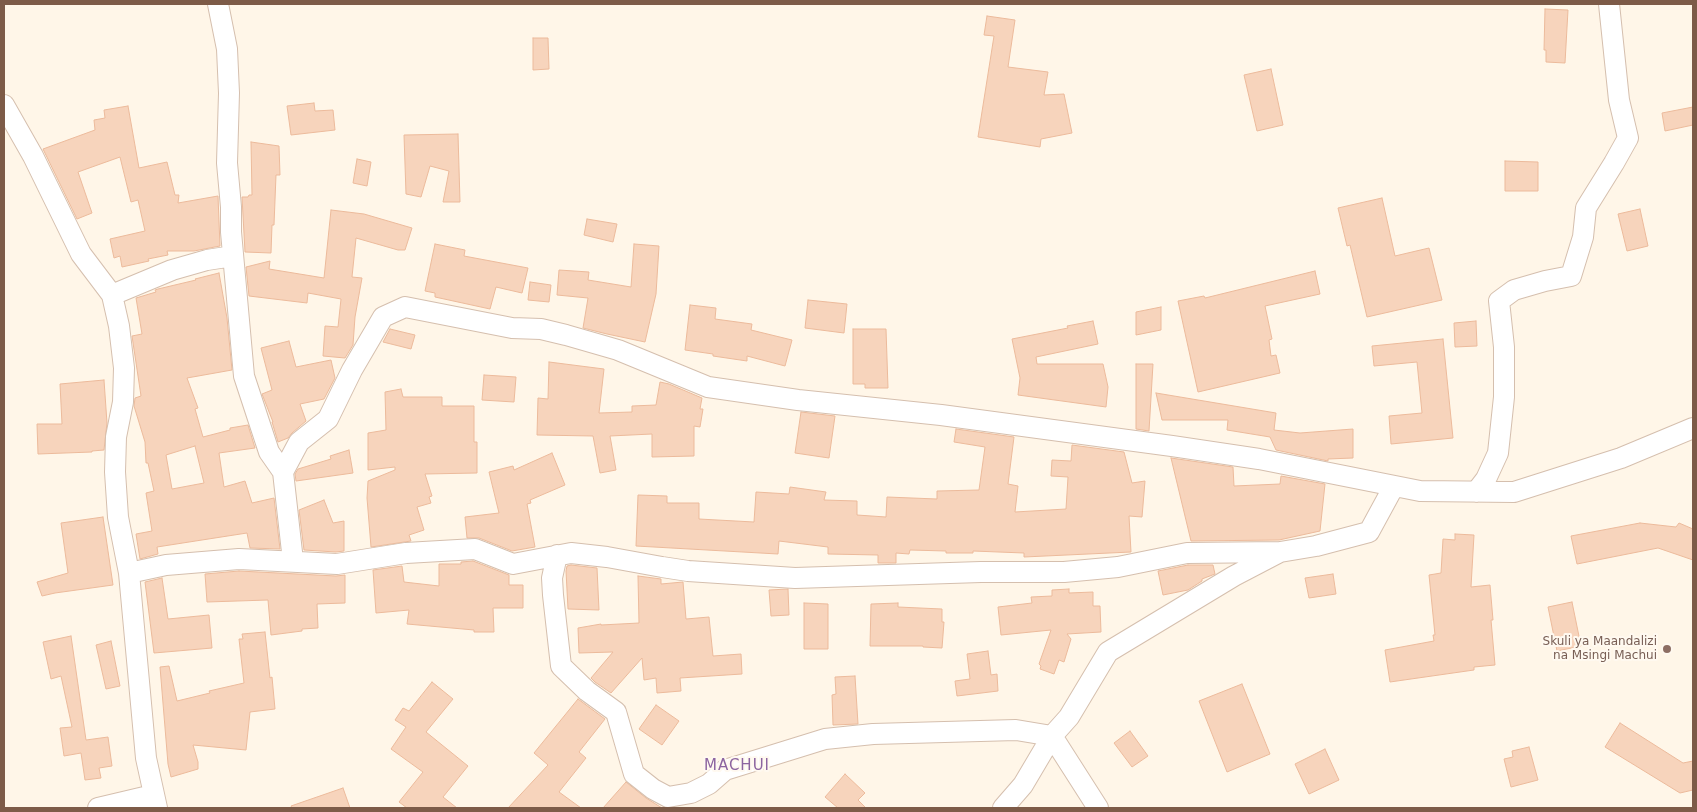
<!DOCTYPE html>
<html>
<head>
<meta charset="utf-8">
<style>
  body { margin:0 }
  #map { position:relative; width:1697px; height:812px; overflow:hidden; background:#fff6e8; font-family:"DejaVu Sans",sans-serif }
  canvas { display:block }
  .frame { position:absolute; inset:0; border:5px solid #7d5b48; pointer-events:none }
</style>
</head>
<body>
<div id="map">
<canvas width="1697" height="812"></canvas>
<div class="frame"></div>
</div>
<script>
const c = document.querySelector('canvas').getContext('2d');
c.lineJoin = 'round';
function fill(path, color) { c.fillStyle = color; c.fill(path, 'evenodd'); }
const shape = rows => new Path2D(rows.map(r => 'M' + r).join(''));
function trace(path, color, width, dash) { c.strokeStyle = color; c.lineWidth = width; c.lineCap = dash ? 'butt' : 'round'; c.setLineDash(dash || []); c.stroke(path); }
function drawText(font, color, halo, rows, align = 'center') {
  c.font = font + ' "DejaVu Sans",sans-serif'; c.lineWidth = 4; c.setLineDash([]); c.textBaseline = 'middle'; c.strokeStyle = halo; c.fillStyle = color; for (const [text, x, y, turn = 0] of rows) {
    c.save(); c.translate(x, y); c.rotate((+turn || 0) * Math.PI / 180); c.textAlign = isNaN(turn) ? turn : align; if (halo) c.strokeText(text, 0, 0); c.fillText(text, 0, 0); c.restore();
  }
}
const building = shape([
  [1545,9,1568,10,1565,63,1546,62,1546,50,1544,50,1545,9],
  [987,16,1015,20,1008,67,1048,72,1044,95,1064,94,1072,133,1041,139,1040,147,978,137,994,36,984,35,987,16],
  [533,38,548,38,549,69,533,70,533,38],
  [1271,69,1283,125,1257,131,1244,75,1271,69],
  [314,103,315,111,333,110,335,130,291,135,287,106,314,103],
  [128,106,139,168,167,162,175,195,179,195,178,203,218,196,220,246,194,251,167,251,168,255,148,259,149,261,122,267,120,256,114,258,110,239,145,231,138,200,131,202,120,157,78,172,92,213,77,219,43,149,95,130,94,120,105,118,104,110,128,106],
  [1693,107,1693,125,1665,131,1662,113,1693,107],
  [458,134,460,202,443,202,449,171,430,166,421,197,406,194,404,135,458,134],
  [251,142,279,146,280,175,276,175,274,225,272,225,271,253,245,252,242,197,248,197,249,195,252,195,251,142],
  [357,159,371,162,367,186,353,183,357,159],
  [1505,161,1538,162,1538,191,1505,191,1505,161],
  [1382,198,1395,256,1429,248,1442,300,1367,317,1350,245,1347,246,1338,208,1382,198],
  [1640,209,1648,246,1627,251,1618,214,1640,209],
  [331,210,364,214,412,228,405,250,398,250,356,238,352,277,362,278,355,317,353,345,345,358,323,356,325,326,338,327,341,299,308,293,307,303,249,296,246,267,270,261,269,269,324,278,331,210],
  [587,219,617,224,613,242,584,235,587,219],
  [435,244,465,250,464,256,528,268,522,293,496,287,490,309,435,297,435,293,425,291,435,244],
  [634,244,659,246,656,294,645,342,607,334,583,328,588,298,557,295,559,270,589,272,588,280,631,287,634,244],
  [1315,271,1320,294,1265,306,1272,339,1269,340,1271,356,1276,355,1280,373,1198,392,1178,301,1204,296,1205,298,1315,271],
  [219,273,227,318,232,370,187,378,198,408,195,409,203,437,230,430,230,428,248,425,255,448,219,453,224,487,245,481,252,503,274,498,280,549,250,548,247,533,157,547,158,554,140,559,136,534,152,531,146,493,154,491,148,463,146,463,145,442,134,406,135,398,141,396,132,336,142,334,136,298,156,292,155,290,158,289,196,280,195,279,219,273],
  [195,446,204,483,172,489,166,455,195,446],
  [530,282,551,285,549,302,528,300,530,282],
  [808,300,847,304,844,333,805,328,808,300],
  [690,305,716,308,715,319,752,324,751,330,792,340,785,366,747,356,747,361,713,356,713,354,685,350,690,305],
  [1161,307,1161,330,1136,335,1136,312,1161,307],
  [1093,321,1098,344,1036,357,1037,364,1103,364,1108,387,1106,407,1018,395,1020,378,1012,339,1068,328,1067,326,1093,321],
  [1476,321,1477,346,1455,347,1454,323,1476,321],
  [390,329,415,335,411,349,383,342,390,329],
  [853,329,886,329,888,388,865,388,865,384,853,384,853,329],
  [1443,339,1453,438,1391,444,1389,416,1422,413,1417,362,1374,366,1372,346,1443,339],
  [289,341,296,367,331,360,335,378,324,399,300,404,306,421,292,433,288,438,278,442,272,422,273,422,262,394,272,390,261,348,289,341],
  [549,362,604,369,599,413,632,412,632,406,656,405,660,382,669,384,702,398,700,409,703,409,700,427,694,426,694,456,652,457,652,434,610,436,616,470,600,473,593,436,537,435,538,398,548,399,549,362],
  [1136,364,1153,364,1149,431,1136,429,1136,364],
  [484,375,516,377,514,402,482,400,484,375],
  [104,380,107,423,104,450,92,451,92,452,38,454,37,424,62,424,60,384,104,380],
  [401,389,403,397,442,397,442,406,474,406,474,442,477,442,477,473,425,474,432,496,429,497,431,503,417,507,424,530,409,535,411,541,371,547,367,498,368,481,395,470,395,467,368,470,368,433,386,430,385,392,401,389],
  [1156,393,1276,413,1274,430,1300,433,1353,429,1353,458,1328,459,1328,461,1276,450,1270,437,1227,430,1228,420,1162,420,1156,393],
  [801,412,835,416,829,458,795,453,801,412],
  [956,429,1014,437,1008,484,1018,486,1015,512,1066,509,1068,477,1051,476,1052,460,1071,461,1072,445,1124,452,1132,483,1145,481,1142,517,1129,516,1131,552,1024,557,1024,553,973,551,973,553,946,553,946,551,910,550,909,554,896,553,896,563,878,563,878,555,828,554,828,547,779,541,778,554,636,546,638,495,667,496,667,503,699,503,699,519,754,522,756,492,789,494,790,487,826,492,824,500,857,501,857,515,886,517,887,497,937,499,937,491,979,490,985,447,954,442,956,429],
  [349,450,353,473,296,481,295,474,298,469,331,459,330,456,349,450],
  [552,453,565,485,530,500,531,503,527,504,535,547,512,551,479,538,467,538,465,517,499,513,489,472,513,466,514,470,552,453],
  [1171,458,1233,467,1234,486,1280,484,1281,476,1325,484,1320,531,1279,540,1191,541,1171,458],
  [324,500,333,523,344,521,344,551,336,552,304,550,299,510,324,500],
  [103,517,113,585,55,593,42,596,37,582,68,573,61,523,103,517],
  [1640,523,1676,527,1679,523,1693,529,1693,560,1658,548,1577,564,1571,536,1640,523],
  [1455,534,1474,535,1471,587,1490,585,1493,620,1491,620,1495,665,1474,667,1474,670,1390,682,1385,650,1434,641,1433,635,1435,635,1429,575,1441,573,1443,539,1455,540,1455,534],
  [473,561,509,575,509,585,523,585,523,608,493,608,494,632,474,632,474,630,407,624,409,610,376,613,373,570,402,566,404,582,439,586,439,564,461,564,461,562,473,561],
  [571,565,597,568,599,610,568,609,566,571,567,566,571,565],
  [1188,565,1213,565,1215,574,1202,579,1202,581,1188,590,1163,595,1158,571,1188,565],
  [239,571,336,576,345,575,345,603,317,604,318,628,302,629,302,631,271,635,268,600,207,602,205,574,239,571],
  [1333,574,1336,594,1309,598,1305,578,1333,574],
  [638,576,661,579,661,584,683,582,686,619,709,617,713,656,741,654,742,674,680,678,681,691,657,693,656,678,644,680,642,658,611,693,595,682,591,678,613,652,579,653,578,628,601,624,601,625,639,623,638,576],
  [162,578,168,619,209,615,212,648,154,653,145,582,162,578],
  [788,589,789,615,771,616,769,590,788,589],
  [1069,589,1069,593,1093,592,1093,606,1100,606,1101,632,1067,634,1071,639,1064,662,1059,660,1054,674,1040,669,1041,666,1039,664,1051,630,1001,635,998,607,1032,603,1031,597,1052,596,1052,590,1069,589],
  [1572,602,1581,646,1557,651,1548,607,1572,602],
  [804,603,828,604,828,649,804,649,804,603],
  [898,603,898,607,942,609,942,622,944,622,942,648,923,647,923,646,870,646,871,604,898,603],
  [265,632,270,678,272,677,275,709,250,712,246,750,193,745,198,762,198,769,171,777,168,764,160,667,169,666,177,701,210,693,209,691,244,683,239,639,243,639,242,634,265,632],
  [71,636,86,740,108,737,112,766,99,768,101,778,85,780,81,753,64,756,60,728,72,727,61,676,51,679,43,642,71,636],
  [111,641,120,686,106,689,96,645,111,641],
  [988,651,991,675,997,674,998,691,957,696,955,681,970,679,967,654,988,651],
  [855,676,858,724,833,725,832,695,836,694,835,677,855,676],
  [432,682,453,699,426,732,468,766,443,797,457,808,407,808,399,802,423,772,391,749,406,727,395,720,403,708,409,711,432,682],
  [1242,684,1270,754,1227,772,1199,701,1242,684],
  [578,699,605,719,579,752,586,758,559,792,581,808,508,808,548,765,534,753,578,699],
  [656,705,679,721,662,745,639,729,656,705],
  [1620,723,1683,763,1693,761,1693,790,1680,793,1605,747,1620,723],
  [1130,731,1148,756,1132,767,1114,743,1130,731],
  [1529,747,1538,780,1511,787,1504,759,1513,757,1512,751,1529,747],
  [1325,749,1339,780,1309,794,1295,764,1325,749],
  [845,774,865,793,858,800,866,808,838,808,825,797,845,774],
  [626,782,646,798,662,808,603,808,626,782],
  [343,788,350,808,292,808,291,806,343,788]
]);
fill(building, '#f7d4bc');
trace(building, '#ecba9b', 1);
const street = shape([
  [218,4,227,49,229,93,227,163,231,207,231,232,244,376,269,452,283,472],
  [4,105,33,156,81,254,112,295,119,326,124,368,123,402,116,437,115,472,118,517,129,573,146,758,157,808],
  [112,295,172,270,207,260,233,256],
  [1476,492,1486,479,1498,453,1504,397,1504,347,1499,301,1514,290,1545,281,1571,276,1583,237,1586,208,1614,163,1628,138,1619,100,1609,4],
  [557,555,552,578,553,595,561,666,587,691,616,712,634,774,653,789,668,797,691,793,709,784,725,770,825,739,873,734,1016,730,1052,736,1098,808],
  [293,561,283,472,299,442,328,419,352,370,383,317,405,307,512,328,541,329,566,335,618,350,708,387,798,400,941,415,1172,446,1259,459,1420,491,1514,492,1621,458,1693,428],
  [129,573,166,565,239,559,337,564,406,553,475,549,513,564,571,553,607,557,662,567,688,571,795,578,981,572,1064,572,1118,567,1187,553,1280,552],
  [98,808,153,795],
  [1003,808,1023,785,1052,736,1069,717,1108,652,1234,576,1280,552,1316,546,1369,532,1394,486]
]);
trace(street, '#d5bfae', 22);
trace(street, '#fff', 20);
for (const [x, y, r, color] of [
  [1667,649,5,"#8d6e63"]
]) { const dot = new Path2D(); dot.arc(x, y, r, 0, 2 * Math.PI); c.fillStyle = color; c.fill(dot); trace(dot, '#fff9f0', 2); }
drawText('12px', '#785e54', '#fff9f0', [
  ["Skuli ya Maandalizi",1657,642],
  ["na Msingi Machui",1657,656]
], 'right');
c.letterSpacing = '1px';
drawText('15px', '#8c64a0', '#fff9f0', [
  ["MACHUI",737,766]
]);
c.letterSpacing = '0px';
</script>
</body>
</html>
